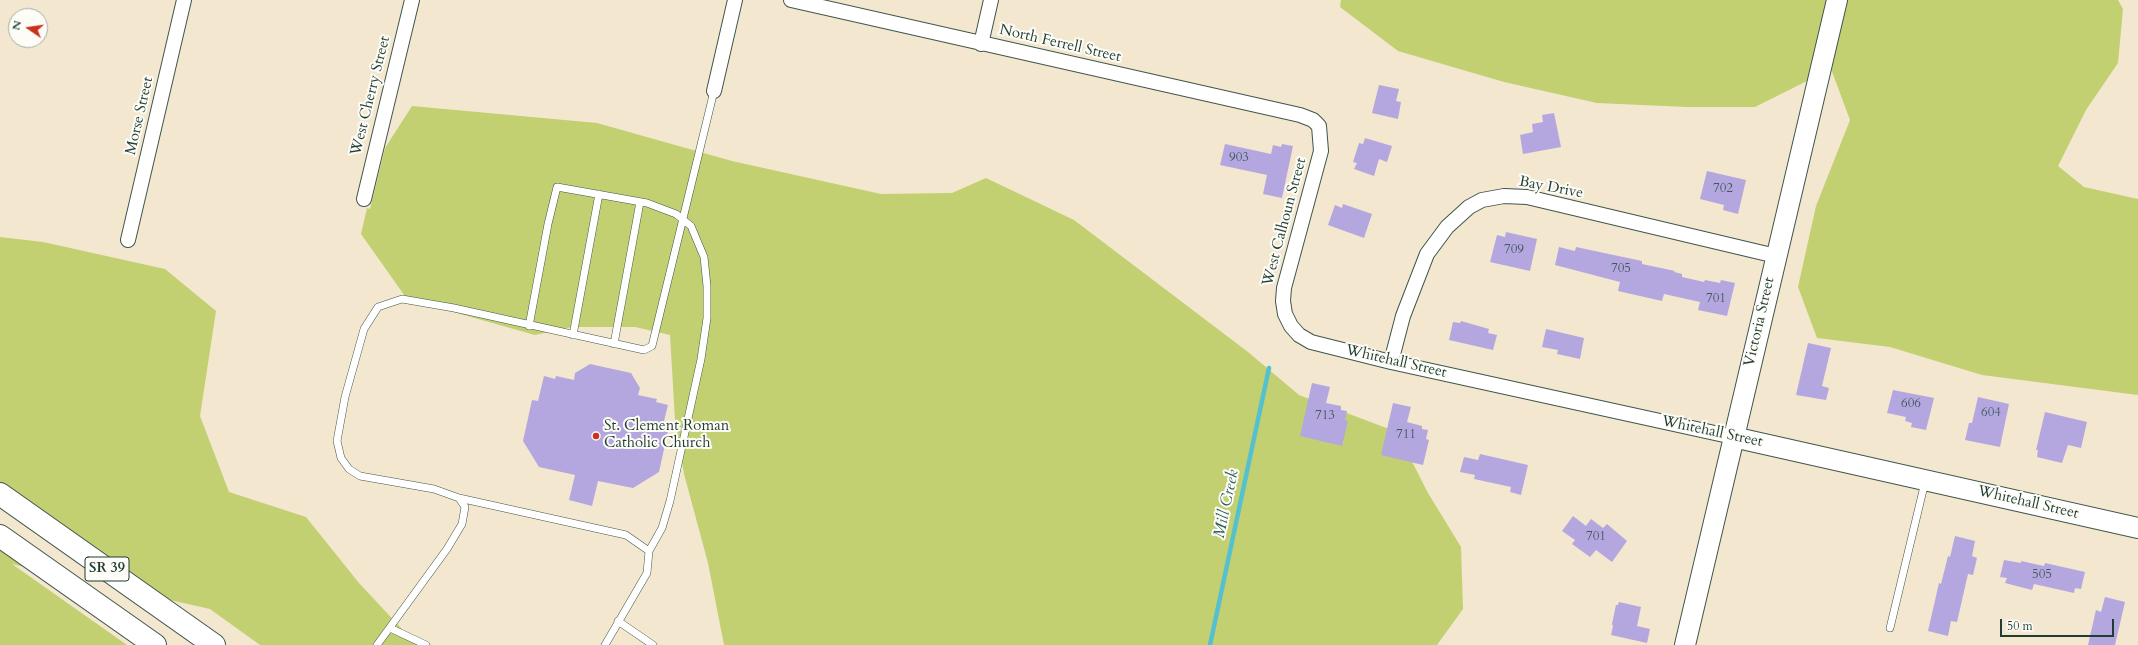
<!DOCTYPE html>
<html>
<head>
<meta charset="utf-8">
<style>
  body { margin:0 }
  #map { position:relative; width:2138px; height:645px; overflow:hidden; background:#f3e7cf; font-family:Cardo,serif }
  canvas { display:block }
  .north { position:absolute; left:8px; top:8px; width:40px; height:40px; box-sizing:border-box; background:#fdfcf7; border:1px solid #a4b0a9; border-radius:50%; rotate:283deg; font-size:11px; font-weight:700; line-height:16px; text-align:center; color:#1f3d34 }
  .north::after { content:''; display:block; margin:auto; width:14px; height:18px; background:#c8321e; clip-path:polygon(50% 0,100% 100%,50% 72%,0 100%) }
  .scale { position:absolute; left:2000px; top:619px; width:114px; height:18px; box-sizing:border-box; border:2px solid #1f3d34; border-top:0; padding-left:5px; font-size:12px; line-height:14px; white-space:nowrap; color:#1f3d34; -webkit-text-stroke:3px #fdfcf7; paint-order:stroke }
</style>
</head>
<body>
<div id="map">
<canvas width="2138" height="645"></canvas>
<div class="north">N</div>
<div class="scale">50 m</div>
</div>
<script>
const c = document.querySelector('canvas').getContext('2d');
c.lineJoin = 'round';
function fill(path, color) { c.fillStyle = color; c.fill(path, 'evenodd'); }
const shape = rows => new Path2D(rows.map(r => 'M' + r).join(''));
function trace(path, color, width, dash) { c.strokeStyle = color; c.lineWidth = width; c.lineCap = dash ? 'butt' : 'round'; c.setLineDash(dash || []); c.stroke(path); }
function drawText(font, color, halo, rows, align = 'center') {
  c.font = font + ' Cardo,serif'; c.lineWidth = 4; c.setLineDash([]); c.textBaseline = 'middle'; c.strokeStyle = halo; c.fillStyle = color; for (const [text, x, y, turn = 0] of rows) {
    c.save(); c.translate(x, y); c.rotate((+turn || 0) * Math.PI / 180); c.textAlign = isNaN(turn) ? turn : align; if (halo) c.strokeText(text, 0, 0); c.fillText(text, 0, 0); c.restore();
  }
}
fill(shape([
  [1341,0,1828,0,1809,80,1755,107,1687,107,1597,103,1504,82,1398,51,1340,7],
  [1846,0,2118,0,2123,9,2118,63,2086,110,2058,166,2084,187,2138,199,2138,395,1982,375,1890,347,1817,338,1798,287,1816,206,1850,120,1831,69],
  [412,106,597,123,732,161,881,194,952,193,986,178,1074,220,1248,352,1299,395,1397,432,1428,493,1461,547,1463,609,1437,645,724,645,708,563,684,474,675,420,670,335,635,327,572,327,535,335,407,299,361,234,367,208,370,209,385,148],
  [0,237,43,242,165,269,216,311,200,416,229,492,306,517,359,583,417,645,260,645,210,609,161,598,0,484],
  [0,546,33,569,12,564,127,645,0,645]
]), '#c2d072');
trace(shape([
  [1210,645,1269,368]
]), '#55c1ce', 4.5);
fill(shape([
  [1379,85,1399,89,1396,101,1401,102,1398,119,1372,113],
  [1554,113,1561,147,1523,154,1520,135,1533,132,1532,124,1543,122,1542,115],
  [1365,138,1392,146,1387,162,1379,159,1374,176,1354,169,1357,163,1353,162,1359,143,1363,144],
  [1225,144,1271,154,1273,145,1281,147,1282,144,1293,146,1282,198,1263,194,1267,175,1220,165],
  [1707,171,1746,180,1738,214,1723,210,1724,205,1700,199],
  [1343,204,1372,214,1364,238,1328,225,1335,205,1342,208],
  [1506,232,1537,239,1530,271,1490,262,1497,235,1505,237],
  [1559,247,1575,251,1576,247,1642,261,1642,264,1675,271,1674,272,1682,274,1682,277,1704,282,1705,280,1720,283,1721,280,1735,283,1727,316,1698,310,1700,302,1664,294,1662,301,1618,291,1620,282,1555,265],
  [1461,321,1489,329,1488,333,1497,335,1493,350,1449,340,1453,322,1460,323],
  [1546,329,1584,338,1580,359,1557,354,1558,350,1542,347],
  [1808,343,1831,348,1822,386,1829,388,1826,400,1796,395],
  [590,364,631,373,640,388,638,395,657,399,656,402,668,405,662,429,668,431,659,472,633,488,598,481,592,506,569,500,575,475,539,467,523,441,532,400,538,401,544,376,555,379,556,376,574,380,575,373],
  [1312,383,1330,387,1326,403,1341,406,1341,410,1347,411,1345,420,1348,421,1342,446,1300,436],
  [1893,390,1934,398,1926,430,1911,427,1912,423,1905,421,1906,417,1887,413],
  [1978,397,2009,404,2000,447,1965,440,1969,423,1972,423],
  [1393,403,1411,407,1407,422,1422,426,1422,429,1428,430,1426,439,1429,440,1423,465,1381,455],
  [2045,412,2087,422,2081,448,2068,445,2062,463,2037,457,2038,450,2036,450],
  [1480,454,1528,465,1521,495,1510,492,1511,487,1474,479,1475,475,1460,472,1464,457,1478,460],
  [1573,516,1586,526,1591,519,1603,528,1607,524,1627,541,1612,562,1596,550,1590,557,1572,544,1575,540,1562,531],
  [1955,536,1975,541,1972,556,1977,558,1973,575,1968,574,1957,622,1951,621,1948,636,1928,631,1939,583,1941,584,1948,556,1950,557],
  [2004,560,2021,563,2021,561,2044,566,2045,563,2085,572,2081,589,2075,588,2074,593,2034,584,2032,590,2005,583,2007,578,2000,577],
  [2105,597,2125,602,2115,645,2088,645,2096,610,2101,612],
  [1619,602,1641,607,1637,626,1650,629,1647,643,1611,635,1613,626,1612,624,1616,605,1618,605]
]), '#b4a7df');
const lane = shape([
  [529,326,548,224,557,187,647,203,676,214,691,226,704,257,707,286,707,318,701,359,670,501,662,528,649,551],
  [573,335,599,194],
  [614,344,640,202],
  [459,498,626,535,649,551,647,573,605,645],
  [618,621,653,645],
  [390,628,426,645],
  [1890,628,1925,482],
  [377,645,447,549,462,524,465,507,459,498,434,489,360,476,349,469,341,458,337,441,345,397,364,329,378,307,402,299,454,308,644,350,652,346,714,91]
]);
const street = shape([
  [791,0,1300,115,1313,120,1319,126,1321,151,1284,288,1283,301,1285,314,1291,326,1299,335,1311,342,1391,362,1733,437],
  [981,44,991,0],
  [714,91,735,0],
  [364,199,412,0],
  [128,240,184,0],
  [1391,362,1403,316,1427,254,1447,227,1469,207,1482,200,1504,196,1527,197,1776,256]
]);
const secondary = shape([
  [1733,437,2138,528],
  [1685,645,1837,0]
]);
const primary = shape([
  [0,494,214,645],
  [0,536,155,645]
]);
trace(lane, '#3f564b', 8);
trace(street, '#3f564b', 16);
trace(secondary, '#3f564b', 22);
trace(primary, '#3f564b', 24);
trace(lane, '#fff', 7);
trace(street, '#fff', 14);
trace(secondary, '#fff', 20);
trace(primary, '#fff', 22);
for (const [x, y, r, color] of [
  [596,436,4,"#c8321e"]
]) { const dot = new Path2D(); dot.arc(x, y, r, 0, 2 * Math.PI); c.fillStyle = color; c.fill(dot); trace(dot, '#fdfcf7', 1.5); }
drawText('13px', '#44585f', null, [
  ["903",1239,158],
  ["702",1723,189],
  ["709",1514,250],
  ["705",1621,269],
  ["701",1716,299],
  ["606",1911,404],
  ["604",1991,413],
  ["713",1325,416],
  ["711",1406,435],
  ["701",1596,537],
  ["505",2042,575]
]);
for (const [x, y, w] of [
  [107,569,44]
]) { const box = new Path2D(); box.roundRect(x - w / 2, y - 12, w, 24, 3); c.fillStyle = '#fdfcf7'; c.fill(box); trace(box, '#1f3d34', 1); }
drawText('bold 14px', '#1f3d34', null, [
  ["SR 39",107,569]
]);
drawText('15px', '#1f3d34', '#fdfcf7', [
  ["North Ferrell Street",1060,44,13],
  ["West Cherry Street",371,96,-76],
  ["Morse Street",140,116,-77],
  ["Bay Drive",1551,188,11],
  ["West Calhoun Street",1285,222,-75],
  ["Victoria Street",1760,322,-77],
  ["Whitehall Street",1396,362,13],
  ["Whitehall Street",1712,432,12],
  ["Whitehall Street",2028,503,13]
]);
drawText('15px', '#1f3d34', '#fdfcf7', [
  ["St. Clement Roman",604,427],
  ["Catholic Church",604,444]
], 'left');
drawText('italic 16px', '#2c5e5a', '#fdfcf7', [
  ["Mill Creek",1227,504,-78]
]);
</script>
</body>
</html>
